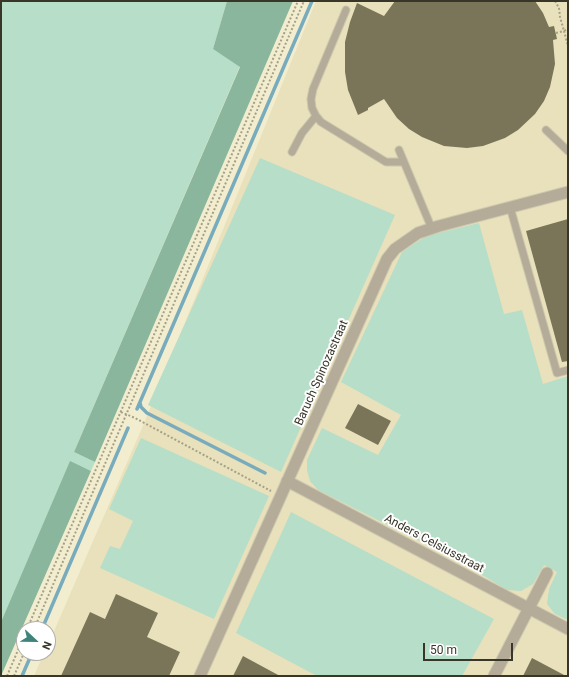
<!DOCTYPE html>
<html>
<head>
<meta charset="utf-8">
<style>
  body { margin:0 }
  #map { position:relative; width:569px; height:677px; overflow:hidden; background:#f3edcf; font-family:Roboto,sans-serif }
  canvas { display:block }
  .frame { position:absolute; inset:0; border:2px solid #383529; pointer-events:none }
  .north { position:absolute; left:16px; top:621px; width:40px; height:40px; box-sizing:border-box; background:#fff; border:1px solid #afaea9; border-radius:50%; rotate:112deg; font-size:11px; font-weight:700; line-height:16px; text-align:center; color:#383529 }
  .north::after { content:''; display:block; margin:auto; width:14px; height:18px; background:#3f847a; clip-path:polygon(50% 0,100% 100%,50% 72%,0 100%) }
  .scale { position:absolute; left:423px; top:643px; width:90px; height:18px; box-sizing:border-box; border:2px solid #383529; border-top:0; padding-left:5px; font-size:12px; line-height:14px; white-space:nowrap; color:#383529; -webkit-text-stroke:3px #fff; paint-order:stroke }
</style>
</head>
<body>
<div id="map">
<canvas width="569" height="677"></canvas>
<div class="frame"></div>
<div class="north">N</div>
<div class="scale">50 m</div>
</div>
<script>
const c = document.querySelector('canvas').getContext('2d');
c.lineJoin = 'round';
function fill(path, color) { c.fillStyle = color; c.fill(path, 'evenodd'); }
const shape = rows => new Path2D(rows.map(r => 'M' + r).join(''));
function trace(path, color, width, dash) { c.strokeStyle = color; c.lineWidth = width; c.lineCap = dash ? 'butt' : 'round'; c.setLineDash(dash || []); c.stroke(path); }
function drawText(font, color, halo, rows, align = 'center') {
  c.font = font + ' Roboto,sans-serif'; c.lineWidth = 4; c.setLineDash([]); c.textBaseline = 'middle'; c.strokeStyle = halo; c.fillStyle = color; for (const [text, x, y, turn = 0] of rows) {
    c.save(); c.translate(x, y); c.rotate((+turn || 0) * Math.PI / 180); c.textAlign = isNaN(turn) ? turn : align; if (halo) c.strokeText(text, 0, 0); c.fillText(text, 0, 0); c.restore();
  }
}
fill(shape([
  [316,1,568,1,568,676,34,676,44,653,48,653,48,645,142,428]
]), '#e8e1bb');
fill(shape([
  [1,1,227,1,213,49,240,66,74,452,95,462,91,471,70,462,1,622],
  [260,158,395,215,281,472,148,405],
  [479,223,504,314,522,310,543,384,568,376,568,620,555,614,547,604,549,589,557,572,544,565,533,584,521,591,507,590,459,561,318,490,310,481,307,470,307,460,322,428,378,455,401,415,341,382,402,252,426,236],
  [141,438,269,496,214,619,100,568,110,546,120,549,133,521,109,509],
  [291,512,494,619,462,676,317,676,236,633]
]), '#b7dec8');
fill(shape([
  [227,1,293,1,95,462,74,452,240,67,213,49],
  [70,461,91,471,1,676,1,622]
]), '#89b69d');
trace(shape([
  [140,403,141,407,147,413,265,473],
  [137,409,312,1],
  [42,629,128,428],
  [22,676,32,653]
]), '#78acbd', 3.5);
fill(shape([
  [395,1,535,1,543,13,549,27,554,26,557,39,553,40,555,64,550,87,544,101,535,114,518,130,505,138,483,146,467,148,444,146,422,137,409,129,397,118,384,99,368,108,368,110,358,115,348,90,345,72,345,42,350,22,357,3,384,16],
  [568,219,568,361,562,362,526,231],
  [358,404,391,421,378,445,345,428],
  [116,594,158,613,147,637,180,652,169,676,61,676,90,612,105,619],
  [243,656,280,676,233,676],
  [532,658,566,676,523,676]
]), '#7a7559');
const service = shape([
  [346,10,313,89,311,99,312,108,316,116,321,122,386,162,404,162],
  [546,130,568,151],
  [399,150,432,229],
  [292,152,302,133,316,116],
  [510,207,557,373,568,370]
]);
const minor = shape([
  [287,481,568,629],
  [200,676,387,259,395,249,418,233,439,226,568,192],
  [494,676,547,573]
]);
trace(service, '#cec8ae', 9);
trace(minor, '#cec8ae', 13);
trace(shape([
  [555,1,559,8,560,17,564,31,568,29],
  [556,33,564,31,568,46],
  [121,412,135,418,271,491],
  [27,629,298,1],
  [34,629,304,1],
  [7,676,24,636],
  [14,676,24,653]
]), '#a5a089', 2, [2, 2]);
trace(service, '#b4ab99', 7);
trace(minor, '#b4ab99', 11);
drawText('12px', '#383529', '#fff', [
  ["Baruch Spinozastraat",322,373,-66],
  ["Anders Celsiusstraat",434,544,28]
]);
</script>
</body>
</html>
